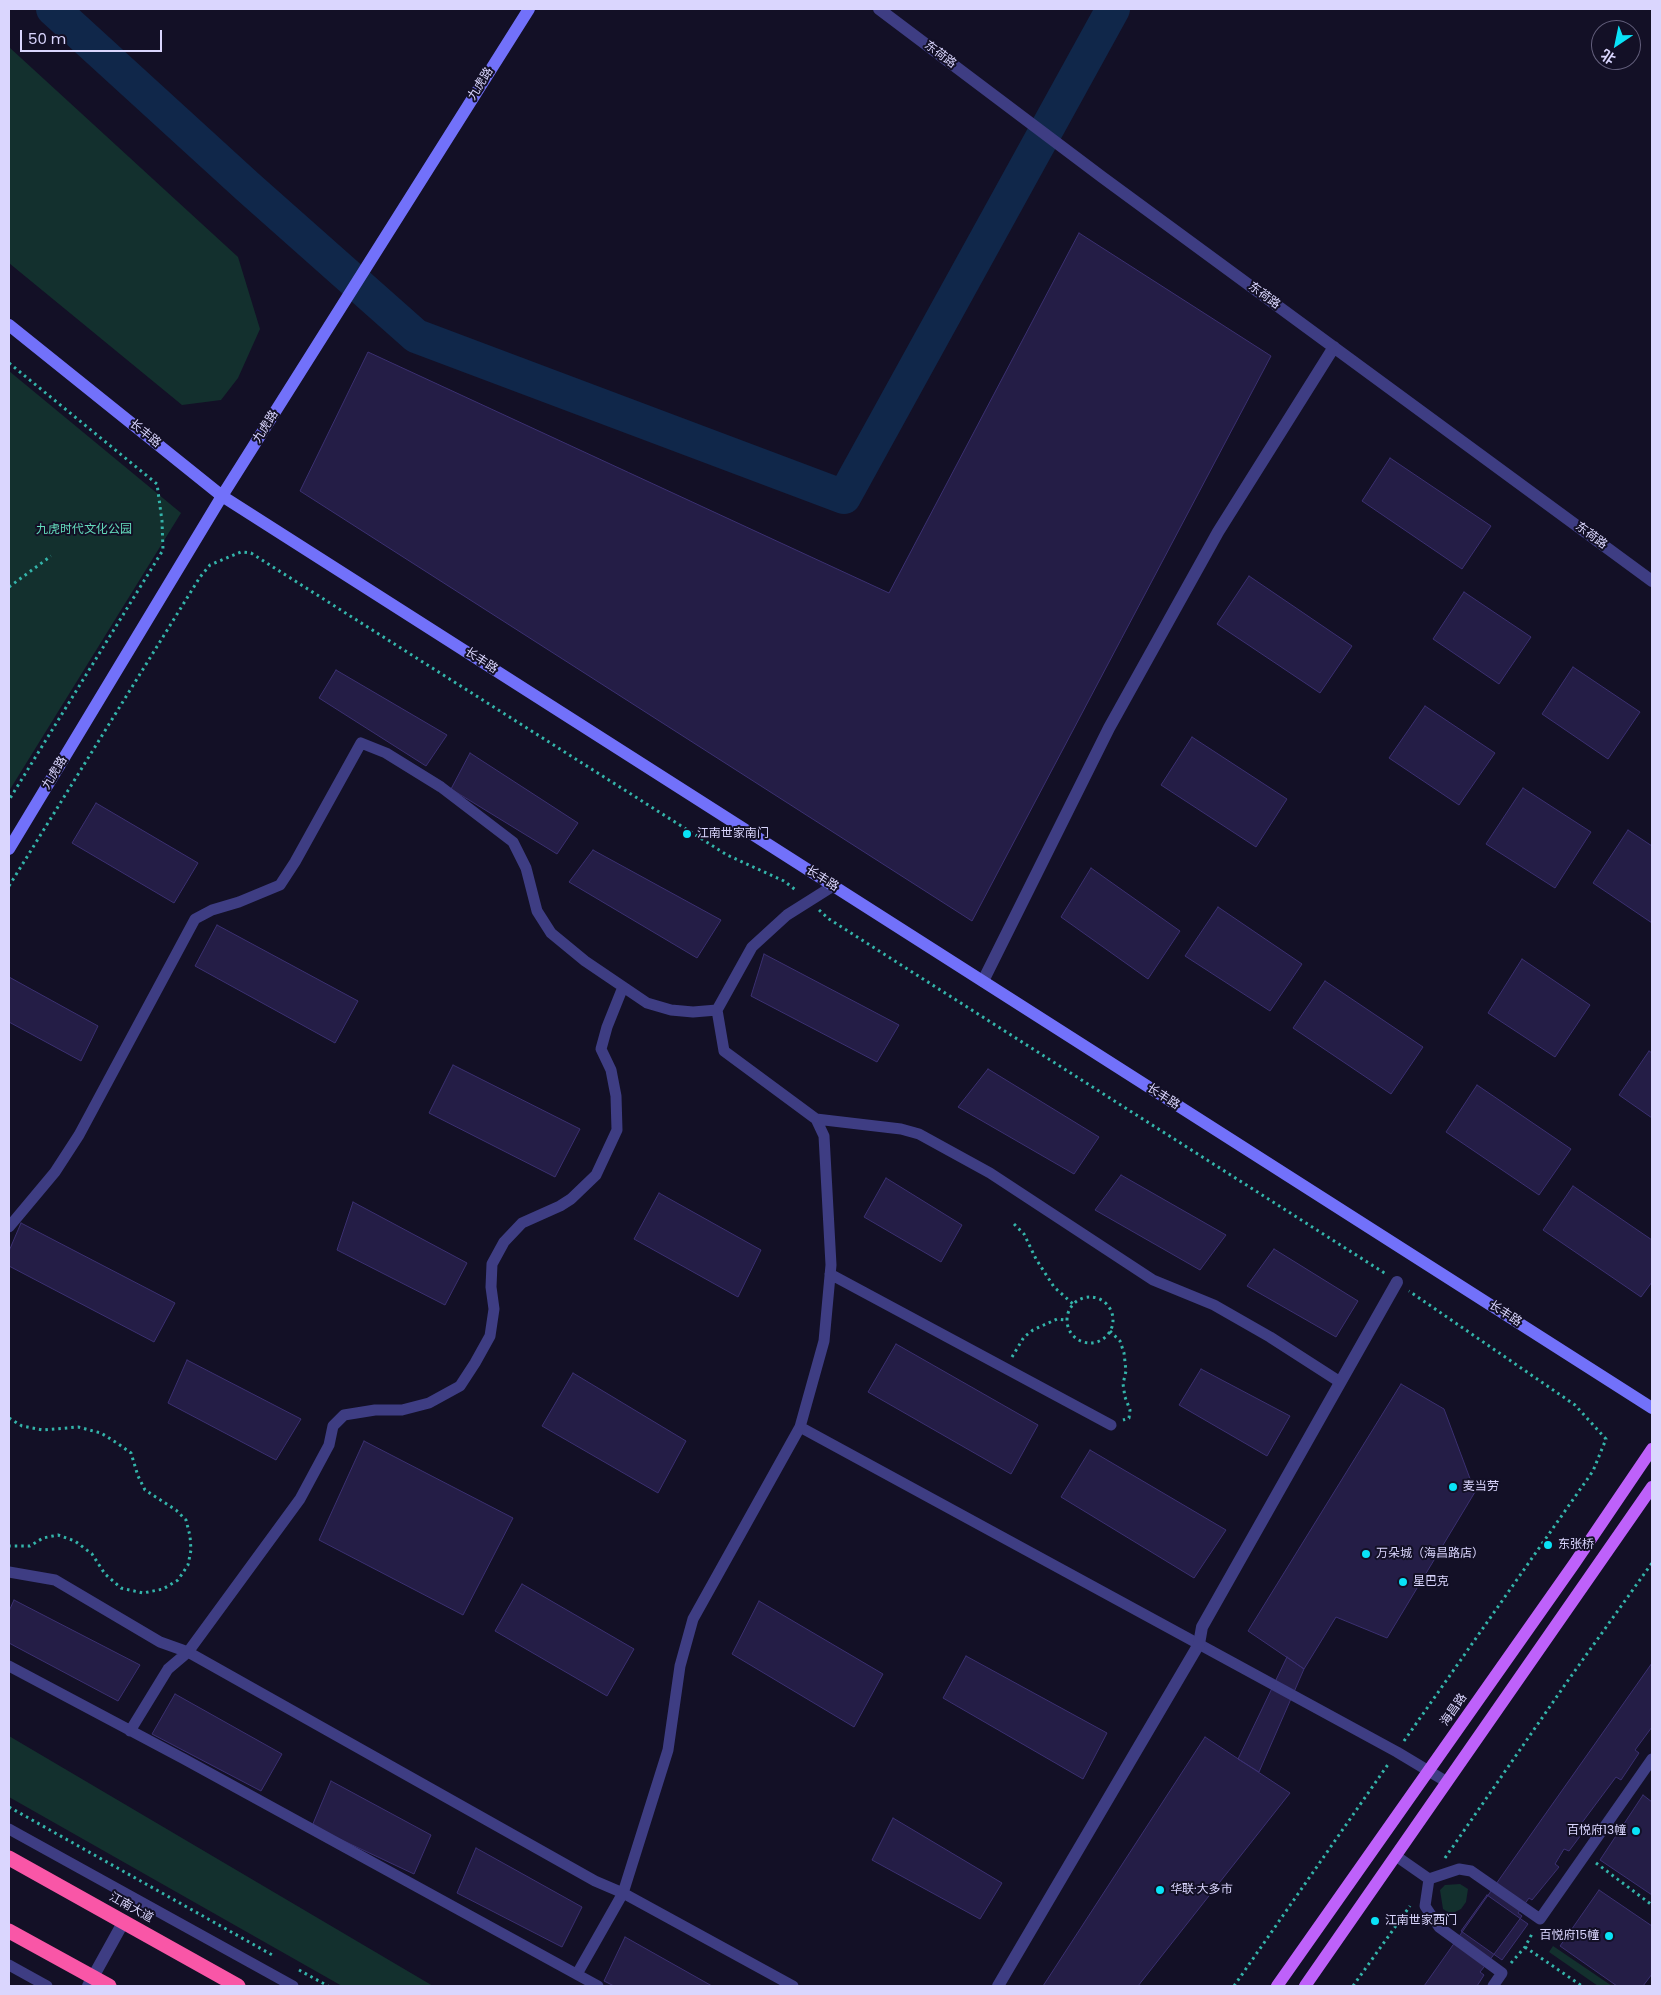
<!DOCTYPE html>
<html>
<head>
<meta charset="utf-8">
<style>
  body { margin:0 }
  #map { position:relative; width:1661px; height:1995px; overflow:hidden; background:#131026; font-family:Poppins,"Noto Sans SC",sans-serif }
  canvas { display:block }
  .frame { position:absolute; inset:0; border:10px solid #dad6fe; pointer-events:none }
  .north { position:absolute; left:1591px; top:20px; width:50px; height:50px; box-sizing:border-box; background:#131026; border:1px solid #635f7c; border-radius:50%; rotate:214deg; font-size:14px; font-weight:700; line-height:20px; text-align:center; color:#dad6fe }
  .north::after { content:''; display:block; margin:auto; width:18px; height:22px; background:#09e3f7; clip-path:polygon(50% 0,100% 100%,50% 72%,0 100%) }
  .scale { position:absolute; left:20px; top:30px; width:142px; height:22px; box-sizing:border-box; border:2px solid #dad6fe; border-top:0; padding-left:6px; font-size:15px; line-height:18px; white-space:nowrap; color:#dad6fe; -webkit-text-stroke:4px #131026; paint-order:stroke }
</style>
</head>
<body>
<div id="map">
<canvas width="1661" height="1995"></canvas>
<div class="frame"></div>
<div class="north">北</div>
<div class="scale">50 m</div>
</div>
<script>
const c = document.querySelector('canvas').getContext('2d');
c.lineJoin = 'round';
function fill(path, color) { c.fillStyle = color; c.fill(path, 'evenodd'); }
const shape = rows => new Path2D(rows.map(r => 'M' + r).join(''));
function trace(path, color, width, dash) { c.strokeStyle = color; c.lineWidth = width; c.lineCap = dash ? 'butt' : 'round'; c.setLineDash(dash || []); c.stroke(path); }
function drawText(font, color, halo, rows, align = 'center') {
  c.font = font + ' Poppins,"Noto Sans SC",sans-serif'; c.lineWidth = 4; c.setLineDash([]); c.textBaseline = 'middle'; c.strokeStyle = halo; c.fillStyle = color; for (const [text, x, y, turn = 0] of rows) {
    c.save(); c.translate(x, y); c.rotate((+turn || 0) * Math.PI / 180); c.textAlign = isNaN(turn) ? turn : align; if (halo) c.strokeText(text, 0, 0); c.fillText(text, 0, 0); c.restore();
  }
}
fill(shape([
  [9,47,238,257,260,329,238,378,221,400,182,405,9,263],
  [9,371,181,513,9,791],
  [9,1736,433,1986,342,1986,9,1797],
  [1460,1884,1468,1889,1466,1902,1461,1909,1451,1914,1443,1909,1440,1890,1445,1885],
  [1553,1946,1556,1948,1612,1986,1598,1986,1549,1952]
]), '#13302e');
trace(shape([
  [53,9,248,187,416,336,844,497,1113,9]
]), '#10274a', 34);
const building = shape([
  [1079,233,1271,356,972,921,300,491,368,352,889,593,1079,233],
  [1390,458,1491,526,1462,569,1362,501,1390,458],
  [1249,576,1352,646,1320,693,1217,624,1249,576],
  [1464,592,1531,637,1499,684,1433,639,1464,592],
  [1573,667,1640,712,1608,759,1542,714,1573,667],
  [336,670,447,735,426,766,319,698,336,670],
  [1425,706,1495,753,1459,805,1389,758,1425,706],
  [1192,737,1287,799,1256,847,1161,785,1192,737],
  [470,753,578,823,557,854,451,789,470,753],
  [1523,788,1591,832,1555,888,1486,844,1523,788],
  [96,803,198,863,174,903,72,843,96,803],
  [1628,830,1652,846,1652,923,1593,883,1628,830],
  [593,850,721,920,697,958,569,882,593,850],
  [1091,868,1180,931,1148,979,1061,917,1091,868],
  [1218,907,1302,964,1270,1011,1185,956,1218,907],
  [217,925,358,1001,335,1043,195,966,217,925],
  [764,954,899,1025,877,1062,751,996,764,954],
  [1522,959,1590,1005,1555,1057,1488,1013,1522,959],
  [9,977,98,1026,81,1061,9,1022,9,977],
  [1325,981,1423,1047,1391,1094,1293,1028,1325,981],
  [1649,1051,1652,1053,1652,1118,1619,1095,1649,1051],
  [453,1065,580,1129,555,1177,429,1113,453,1065],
  [988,1069,1099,1137,1074,1174,958,1107,988,1069],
  [1477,1085,1571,1149,1539,1195,1446,1132,1477,1085],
  [1121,1175,1226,1235,1200,1270,1095,1210,1121,1175],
  [886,1178,962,1225,941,1262,864,1217,886,1178],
  [1573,1186,1652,1240,1652,1282,1641,1297,1543,1230,1573,1186],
  [659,1193,761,1250,738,1297,634,1239,659,1193],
  [353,1202,467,1263,445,1305,337,1250,353,1202],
  [21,1223,175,1303,154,1342,9,1266,9,1251,21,1223],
  [1274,1249,1358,1301,1336,1337,1247,1286,1274,1249],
  [896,1344,1038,1425,1011,1474,868,1392,896,1344],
  [187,1360,301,1419,276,1460,168,1403,187,1360],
  [1201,1369,1290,1416,1267,1456,1179,1405,1201,1369],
  [573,1373,686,1441,658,1493,542,1426,573,1373],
  [1401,1384,1444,1409,1475,1492,1387,1638,1336,1617,1304,1669,1248,1631,1401,1384],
  [364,1441,513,1518,463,1615,319,1540,364,1441],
  [1090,1450,1226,1530,1194,1578,1061,1497,1090,1450],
  [522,1584,634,1649,607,1696,495,1631,522,1584],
  [14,1600,140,1665,118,1701,9,1643,9,1611,14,1600],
  [759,1601,883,1674,854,1727,732,1654,759,1601],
  [966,1656,1107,1733,1083,1779,943,1698,966,1656],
  [1287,1657,1304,1669,1259,1772,1238,1759,1287,1657],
  [1652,1663,1652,1727,1635,1750,1639,1753,1621,1780,1616,1777,1581,1824,1587,1827,1569,1851,1564,1849,1555,1864,1559,1867,1532,1900,1529,1898,1518,1913,1522,1916,1492,1957,1480,1972,1484,1975,1477,1986,1424,1986,1652,1663],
  [175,1694,282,1754,261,1791,152,1734,175,1694],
  [1205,1737,1290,1793,1138,1986,1043,1986,1205,1737],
  [331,1781,431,1835,414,1874,312,1826,331,1781],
  [1643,1795,1652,1802,1652,1895,1600,1860,1643,1795],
  [893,1818,1002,1883,980,1919,872,1860,893,1818],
  [476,1848,582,1907,562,1947,457,1893,476,1848],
  [1599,1890,1652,1926,1652,1974,1643,1986,1617,1986,1560,1946,1599,1890],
  [1487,1895,1528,1924,1502,1960,1461,1931,1487,1895],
  [625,1937,712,1986,614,1986,604,1981,625,1937]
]);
fill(building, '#241d46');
trace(building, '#3b3071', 1);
trace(shape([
  [9,363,157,484,162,521,163,550,9,800],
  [9,587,51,556],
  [9,886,200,577,210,565,241,552,251,553,727,855,784,881,797,891],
  [819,910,829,919,1386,1274],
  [1014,1224,1024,1234,1036,1259,1054,1287,1073,1304],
  '1067 1320a23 23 0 1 1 46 0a23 23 0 1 1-46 0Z',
  [1110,1331,1120,1341,1124,1353,1126,1371,1123,1384,1125,1397,1130,1410,1129,1418,1123,1420],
  [1012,1357,1024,1337,1033,1330,1057,1319,1067,1320],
  [9,1418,22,1426,43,1430,78,1427,101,1433,117,1443,131,1453,138,1476,145,1490,176,1510,186,1520,190,1536,191,1550,188,1565,178,1580,163,1589,143,1593,121,1588,105,1574,92,1554,75,1541,58,1535,43,1538,30,1546,9,1546],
  [1404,1741,1593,1471,1606,1439,1575,1405,1409,1291],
  [9,1807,274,1956],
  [1445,1858,1569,1679,1652,1563],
  [1596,1863,1652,1905],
  [1525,1947,1582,1986],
  [1511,1963,1525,1947,1533,1932],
  [299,1970,328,1986],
  [1234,1986,1389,1763],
  [1353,1986,1410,1906]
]), '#34b4aa', 3, [2.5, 4]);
trace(shape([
  [816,1119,901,1129,919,1134,990,1173,1153,1280,1214,1305,1270,1337,1340,1382],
  [9,1227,55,1172,79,1135,195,919,212,910,239,902,280,885,295,862,361,743,386,753,441,787,513,842,526,868,537,911,551,933,585,961,647,1003,671,1010,693,1012,717,1010],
  [830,1274,1111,1425],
  [800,1427,1397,1752,1447,1782],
  [9,1572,55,1580,160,1642,188,1652,595,1881,623,1893,793,1986],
  [9,1666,184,1759,598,1986],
  [130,1731,168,1669,188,1652,300,1499,329,1445,333,1426,344,1415,375,1410,402,1410,429,1403,460,1386,475,1363,490,1336,494,1309,491,1287,492,1264,504,1242,522,1223,560,1206,571,1199,596,1175,617,1130,616,1096,611,1070,601,1049,607,1027,623,987],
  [9,1829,293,1986],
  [1396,1856,1429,1879,1425,1906,1439,1927,1502,1973,1493,1986],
  [1429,1879,1459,1869,1471,1871,1540,1919,1652,1759],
  [9,1965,47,1986],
  [577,1974,623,1893,668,1750,680,1666,693,1619,800,1427,824,1341,831,1265,824,1136,816,1119,724,1051,717,1010,752,947,787,915,833,886]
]), '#3e3d83', 11);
trace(shape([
  [879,9,1102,177,1652,581],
  [983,981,1109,728,1218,532,1334,347],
  [88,1986,124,1921],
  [998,1986,1199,1644,1202,1627,1397,1282]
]), '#3e3d83', 12);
trace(shape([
  [9,325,222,496,1652,1408],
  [9,849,222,496,529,9]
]), '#7271fa', 12);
trace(shape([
  [1277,1986,1574,1564,1652,1449],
  [1305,1986,1652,1487]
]), '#be61fa', 12);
trace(shape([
  [9,1858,238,1986],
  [9,1931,109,1986]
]), '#f956a7', 15);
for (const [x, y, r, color] of [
  [687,834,5,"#09e3f7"],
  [1453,1487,5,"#09e3f7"],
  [1548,1545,5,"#09e3f7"],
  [1366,1554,5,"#09e3f7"],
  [1403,1582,5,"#09e3f7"],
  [1636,1831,5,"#09e3f7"],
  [1160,1890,5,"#09e3f7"],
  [1375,1921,5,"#09e3f7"],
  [1609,1936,5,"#09e3f7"]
]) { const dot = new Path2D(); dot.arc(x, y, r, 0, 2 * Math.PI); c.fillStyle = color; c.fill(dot); trace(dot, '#131026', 2); }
drawText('12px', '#dad6fe', '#131026', [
  ["东荷路",940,55,37],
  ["九虎路",481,84,-58],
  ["东荷路",1264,296,36],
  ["九虎路",266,427,-58],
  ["长丰路",145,434,39],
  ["东荷路",1591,536,36],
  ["长丰路",481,661,33],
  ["九虎路",55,773,-59],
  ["长丰路",822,879,32],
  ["长丰路",1163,1097,33],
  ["长丰路",1505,1314,33],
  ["海昌路",1454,1710,-55],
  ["江南大道",131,1908,29]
]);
drawText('12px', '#64dcbc', '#131026', [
  ["九虎时代文化公园",84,530]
]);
drawText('12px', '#dad6fe', '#131026', [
  ["江南世家南门",697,834],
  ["麦当劳",1463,1487],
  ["东张桥",1558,1545],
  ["万朵城（海昌路店）",1376,1554],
  ["星巴克",1413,1582],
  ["百悦府13幢",1626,1831,"right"],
  ["华联·大多市",1170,1890],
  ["江南世家西门",1385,1921],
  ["百悦府15幢",1599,1936,"right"]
], 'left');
</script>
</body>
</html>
